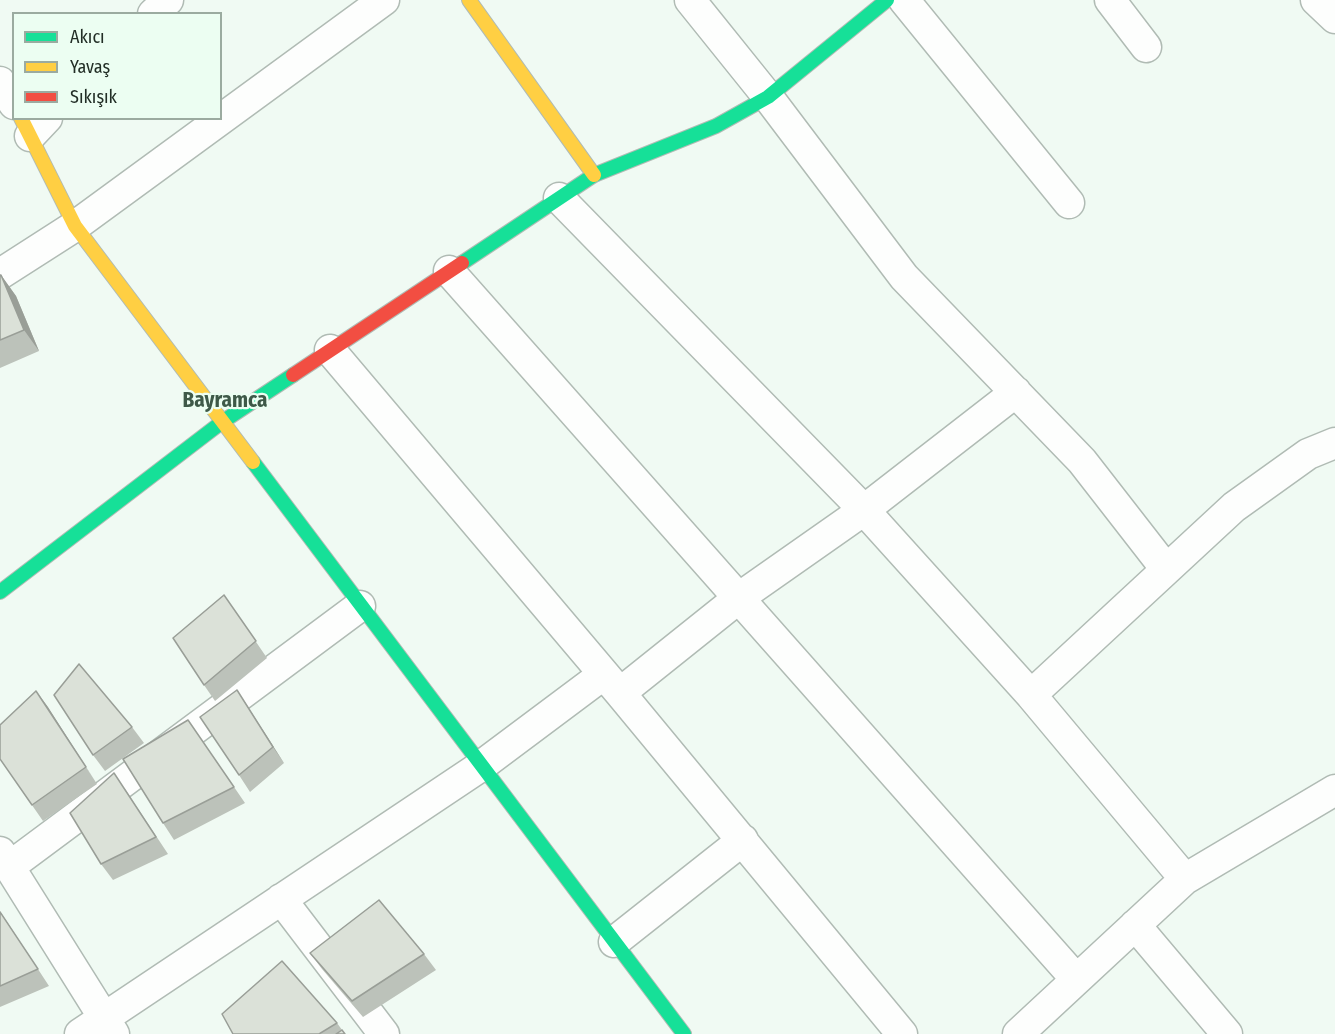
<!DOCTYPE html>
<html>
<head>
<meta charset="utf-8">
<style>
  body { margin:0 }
  #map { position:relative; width:1335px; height:1034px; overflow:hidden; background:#f0faf3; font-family:"Fira Sans Condensed",sans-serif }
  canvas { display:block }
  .legend { position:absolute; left:12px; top:12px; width:210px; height:108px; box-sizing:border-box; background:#ecfef2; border:2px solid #9baba0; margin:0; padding:8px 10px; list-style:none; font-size:18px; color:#222e26 }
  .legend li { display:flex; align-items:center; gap:12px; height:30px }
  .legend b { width:30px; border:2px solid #9baba0 }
</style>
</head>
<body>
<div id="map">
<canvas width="1335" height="1034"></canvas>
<ul class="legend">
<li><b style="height:8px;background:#16e098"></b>Akıcı</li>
<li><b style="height:8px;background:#ffcf43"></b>Yavaş</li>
<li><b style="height:8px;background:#f24e42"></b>Sıkışık</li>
</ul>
</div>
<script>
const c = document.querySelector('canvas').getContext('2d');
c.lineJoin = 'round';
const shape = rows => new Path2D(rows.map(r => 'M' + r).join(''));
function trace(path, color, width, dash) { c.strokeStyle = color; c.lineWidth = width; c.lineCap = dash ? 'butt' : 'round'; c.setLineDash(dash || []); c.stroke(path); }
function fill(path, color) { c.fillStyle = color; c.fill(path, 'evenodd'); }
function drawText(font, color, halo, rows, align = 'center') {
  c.font = font + ' "Fira Sans Condensed",sans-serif'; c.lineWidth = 4.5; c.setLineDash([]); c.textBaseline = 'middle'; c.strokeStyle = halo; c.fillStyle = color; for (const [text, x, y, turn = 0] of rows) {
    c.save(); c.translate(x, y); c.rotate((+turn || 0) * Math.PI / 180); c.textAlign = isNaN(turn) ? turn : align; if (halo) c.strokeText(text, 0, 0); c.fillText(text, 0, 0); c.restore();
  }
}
const street = shape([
  [690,0,768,97,904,277,1082,461,1166,569],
  [904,0,1069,203],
  [1110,0,1146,47],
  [1316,0,1335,18],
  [153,14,168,0],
  [0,82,14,104],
  [30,136,47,118],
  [559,198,864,510,1031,695,1185,879],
  [449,271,1076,979],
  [0,274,75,226,384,0],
  [330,350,620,693,902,1034],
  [620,693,740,597,864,510,1016,392],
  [1031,695,1234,507,1308,454,1335,443],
  [0,852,114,1034],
  [9,867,360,606],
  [281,899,384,1034],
  [1135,925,1227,1034],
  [614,942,743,840],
  [80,1034,481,766,604,674],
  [1018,1034,1185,879,1335,790]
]);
const fast = shape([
  [462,263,594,175,716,126,768,97,887,0],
  [253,462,684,1034],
  [0,592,222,422,293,375]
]);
const slow = shape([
  [469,0,594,175],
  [21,118,75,226,253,462]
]);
const jam = shape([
  [293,375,462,263]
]);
trace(street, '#b0bbb4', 33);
trace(fast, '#b0bbb4', 16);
trace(slow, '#b0bbb4', 16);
trace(jam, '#b0bbb4', 16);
trace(street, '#fdfefd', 30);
trace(fast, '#16e098', 14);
trace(slow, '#ffcf43', 14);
trace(jam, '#f24e42', 14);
fill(shape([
  [0,275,1,275,16,296,39,351,0,368],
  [224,595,267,658,215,701,204,685],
  [237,690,284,763,250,792,239,775],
  [36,691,97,784,43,821,0,759],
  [188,720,245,803,174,840,163,823],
  [132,727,144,743,105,771,93,755],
  [125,789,168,854,113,880,101,864],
  [0,911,49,986,0,1007],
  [310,953,424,954,436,970,363,1017,322,969],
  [337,1023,345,1034,233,1034]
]), '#bcc2ba');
fill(shape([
  [1,275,16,296,39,351,24,330],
  [237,690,248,707,284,763,273,747],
  [36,691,48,707,97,784,86,767]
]), '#999e97');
const building = shape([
  [0,275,1,275,24,330,0,340,0,275],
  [224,595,256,641,204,685,173,638,224,595],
  [79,664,132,727,93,755,54,695,79,664],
  [237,690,273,747,239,775,200,717,237,690],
  [36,691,86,767,32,805,0,759,0,725,36,691],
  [188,720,234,787,163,823,123,759,188,720],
  [114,773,156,837,101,864,70,813,114,773],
  [379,900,424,954,352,1001,310,953,379,900],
  [0,912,38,969,0,986,0,912],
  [282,961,337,1023,319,1034,233,1034,222,1014,282,961],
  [342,1030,345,1034,336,1034,342,1030]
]);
fill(building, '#dbe1d8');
trace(building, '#999e97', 1.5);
drawText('bold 21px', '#3e5948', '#ecfef2', [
  ["Bayramca",225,401]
]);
</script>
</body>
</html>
